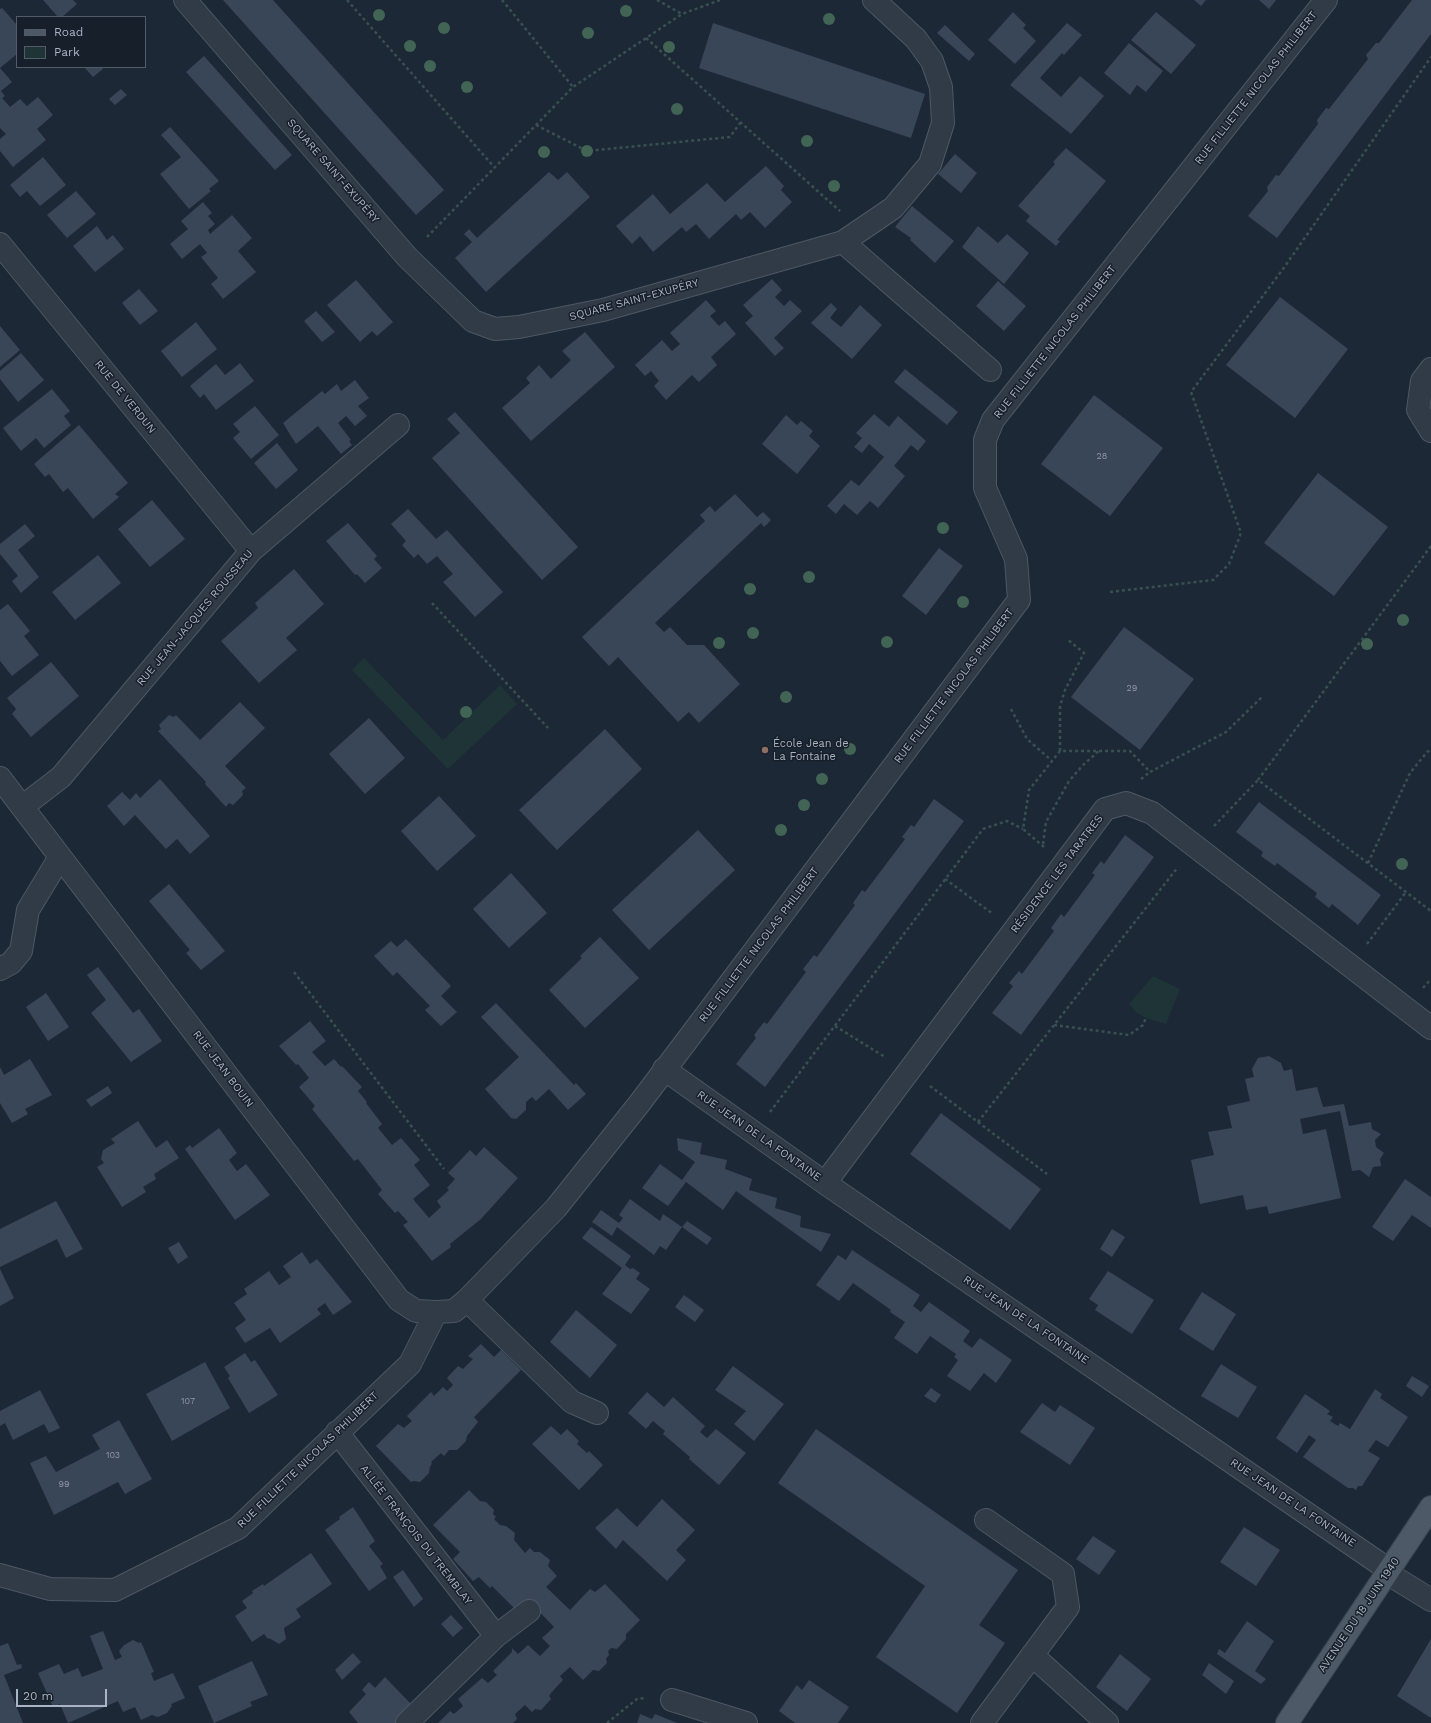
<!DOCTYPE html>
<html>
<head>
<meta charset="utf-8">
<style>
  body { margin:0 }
  #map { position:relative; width:1431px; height:1723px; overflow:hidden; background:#1d2836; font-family:"Work Sans",sans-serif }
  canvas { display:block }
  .legend { position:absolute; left:16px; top:16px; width:130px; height:52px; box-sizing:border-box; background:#171f2b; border:1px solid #525b68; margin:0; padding:5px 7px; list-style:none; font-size:12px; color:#aab4c4 }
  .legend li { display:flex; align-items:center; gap:8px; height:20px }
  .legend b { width:20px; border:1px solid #525b68 }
  .scale { position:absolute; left:16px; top:1689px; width:91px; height:18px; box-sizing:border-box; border:2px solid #aab4c4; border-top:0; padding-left:5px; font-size:12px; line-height:14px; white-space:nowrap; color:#aab4c4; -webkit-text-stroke:3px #171f2b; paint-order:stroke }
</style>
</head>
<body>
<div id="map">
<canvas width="1431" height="1723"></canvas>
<ul class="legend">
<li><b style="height:5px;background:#4e5967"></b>Road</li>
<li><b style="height:11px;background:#1f3437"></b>Park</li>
</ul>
<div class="scale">20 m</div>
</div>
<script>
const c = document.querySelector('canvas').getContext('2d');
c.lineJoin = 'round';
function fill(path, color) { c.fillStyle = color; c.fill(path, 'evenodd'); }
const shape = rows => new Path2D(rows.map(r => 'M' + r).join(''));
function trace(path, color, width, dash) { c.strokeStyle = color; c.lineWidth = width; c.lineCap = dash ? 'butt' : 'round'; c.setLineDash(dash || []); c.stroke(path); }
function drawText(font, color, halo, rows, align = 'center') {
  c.font = font + ' "Work Sans",sans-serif'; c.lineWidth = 3; c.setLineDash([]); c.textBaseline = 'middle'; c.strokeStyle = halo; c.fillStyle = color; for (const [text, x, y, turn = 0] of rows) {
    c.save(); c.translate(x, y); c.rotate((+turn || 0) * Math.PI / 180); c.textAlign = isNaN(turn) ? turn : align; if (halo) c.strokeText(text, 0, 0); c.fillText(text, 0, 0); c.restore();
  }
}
fill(shape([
  [364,658,443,740,500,685,517,704,448,769,352,670],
  [1153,976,1180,989,1166,1024,1146,1018,1137,1013,1129,1004]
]), '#1f3437');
fill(shape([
  [43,0,73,0,77,4,62,17,58,17],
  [223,0,273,0,444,190,416,215],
  [1194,0,1206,0,1201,6],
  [1259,0,1276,0,1269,9],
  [1412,0,1431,0,1431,34,1277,238,1248,216,1268,191,1267,187,1276,175,1279,176,1318,124,1317,120,1326,108,1329,109,1368,59,1366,55,1376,43,1379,43],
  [2,8,17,25,17,54,0,68,12,82,1,91,5,96,2,98,10,107,20,99,27,106,38,97,53,115,37,129,46,140,13,167,0,151,0,139,6,134,0,128,0,9],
  [1013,12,1026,25,1023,28,1036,41,1015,64,988,40],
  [1156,12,1196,45,1171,74,1131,40],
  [713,23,925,94,911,138,699,68],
  [1067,23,1082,35,1064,55,1062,53,1040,78,1061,97,1080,76,1104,96,1071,134,1010,85],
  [945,25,975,54,969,61,937,33],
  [1129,43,1163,71,1146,92,1137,85,1130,95,1104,73],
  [204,56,292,155,275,170,186,72],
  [84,67,102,67,103,69,93,77],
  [121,89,127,95,115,105,109,99],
  [170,127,219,181,209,189,211,191,189,209,160,174,181,157,161,135],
  [1066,148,1106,181,1057,240,1060,241,1056,246,1026,221,1030,216,1018,206,1055,164,1053,162],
  [955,154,977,173,961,193,938,174],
  [43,157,66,185,40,206,27,191,20,197,10,185],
  [766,166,784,186,781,190,792,202,765,228,750,212,741,220,736,214,709,239,696,224,686,232,682,227,653,252,640,236,632,244,616,226,653,194,670,214,707,183,725,202],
  [549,172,558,180,567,172,590,197,486,292,455,258,472,242,464,234,469,229,477,238],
  [76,191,96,214,67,238,47,215],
  [203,202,212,213,208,216,215,224,208,230,210,234,232,215,252,238,238,251,256,272,223,299,211,284,218,278,201,257,207,253,200,244,182,259,170,244,188,229,181,221],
  [912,206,954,241,935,263,910,240,911,238,895,227],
  [97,226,107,240,113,235,124,249,95,272,73,246],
  [978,226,998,243,1007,234,1029,253,1004,284,962,247],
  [772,279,782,290,775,297,784,306,790,300,802,311,774,338,784,348,775,356,745,323,753,316,743,305],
  [356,280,393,322,377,336,372,331,360,342,327,305],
  [998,281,1026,306,1004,331,976,306],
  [139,289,158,311,140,325,122,303],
  [1280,297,1348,349,1295,418,1226,365],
  [706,300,716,311,710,316,719,326,725,321,736,334,711,357,717,365,699,382,692,375,666,400,654,386,659,381,651,371,645,376,635,365,662,340,672,351,680,344,670,333],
  [831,303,837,309,830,318,841,327,860,305,882,325,852,359,811,323],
  [316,311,335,332,322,342,304,321],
  [196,322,217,349,182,377,161,351],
  [0,326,20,350,0,367],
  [585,332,615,367,531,441,502,408,530,383,526,378,539,365,551,379,571,360,562,351],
  [21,353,44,380,18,402,0,379,0,371],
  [240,363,254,381,216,410,204,394,200,398,190,386,216,364,225,375],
  [905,369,958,412,947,425,894,382],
  [355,380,369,398,358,406,367,416,355,426,346,416,338,423,351,440,349,441,352,445,341,454,318,426,296,444,283,423,322,391,325,394,337,384,341,391],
  [52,389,70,411,64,416,71,425,44,448,36,438,21,451,3,428],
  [1094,395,1163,448,1110,516,1041,464],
  [255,406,279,435,251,459,233,438,240,432,233,424],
  [455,412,578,547,542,580,432,458,460,433,447,419],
  [874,414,889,427,898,416,926,441,918,451,911,445,894,466,905,476,878,508,870,501,857,515,844,504,836,514,827,506,851,480,859,486,884,457,869,444,862,453,854,447,862,438,856,433],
  [786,415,797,425,801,421,813,431,809,436,820,446,797,474,762,444],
  [79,425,128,483,115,494,119,497,93,519,68,488,63,492,49,474,45,477,34,464],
  [277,443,298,470,276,489,254,463],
  [1318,473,1388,527,1334,596,1264,543],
  [735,494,757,517,763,512,771,520,764,527,761,523,655,623,664,632,670,627,687,645,704,645,740,684,699,723,689,712,678,722,618,657,609,666,582,637,705,521,700,515,710,506,715,512],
  [152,500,185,539,150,567,118,529],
  [408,509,436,539,447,530,503,592,475,617,443,582,453,574,437,556,427,564,418,554,414,558,402,545,406,541,391,524],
  [348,523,377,556,374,559,382,568,365,583,357,574,355,575,326,541],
  [25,524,35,536,18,550,39,577,21,593,12,581,18,576,0,554,0,544],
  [939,548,963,566,926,615,902,596],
  [98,555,121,583,75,620,52,592],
  [294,569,324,604,286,638,297,650,259,683,221,641,258,608,255,603],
  [8,604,30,631,24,636,39,655,12,676,0,661,0,610],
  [1124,627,1194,679,1140,750,1071,697],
  [51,662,79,696,31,737,12,714,16,709,7,698],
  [240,702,265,728,225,766,246,788,242,791,243,795,233,805,229,803,226,807,205,784,206,782,158,731,161,729,159,725,169,715,174,717,176,715,200,740],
  [369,718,405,758,365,794,329,754],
  [605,729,642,769,557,850,519,810],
  [160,779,210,836,190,854,177,839,166,849,135,815,124,826,107,806,122,792,130,800,136,793,140,798],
  [439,796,476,836,437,871,401,831],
  [934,799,964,821,765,1087,736,1064,756,1038,754,1035,764,1022,767,1024,806,972,803,969,814,955,817,957,855,905,853,903,862,890,865,892,905,839,902,837,911,825,914,827],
  [1259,802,1381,895,1358,925,1332,904,1329,908,1315,897,1317,893,1277,863,1275,866,1261,856,1263,852,1236,832],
  [698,830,735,870,649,950,612,910],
  [1125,835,1154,857,1021,1035,992,1013,1013,986,1009,983,1019,971,1022,974,1054,931,1051,928,1061,914,1064,917,1095,875,1092,873,1101,861,1104,864],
  [511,873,547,913,509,948,473,909],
  [169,884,225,951,201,970,186,953,190,950,149,901],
  [600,937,639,978,585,1028,549,990,582,958,580,956],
  [406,939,451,986,441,996,457,1012,441,1026,425,1010,430,1006,397,972,393,976,374,956,391,941,397,947],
  [98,967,133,1013,139,1009,162,1041,131,1062,91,1013,106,1000,87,975],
  [46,993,69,1027,48,1041,26,1007],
  [496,1003,574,1085,576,1083,586,1094,568,1110,549,1089,536,1101,532,1097,526,1102,526,1110,516,1119,511,1118,485,1089,519,1057,481,1017],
  [310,1021,326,1041,312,1052,325,1066,334,1059,341,1067,342,1066,362,1087,358,1091,367,1102,366,1103,382,1124,378,1128,392,1145,401,1138,420,1160,414,1165,430,1185,413,1199,429,1218,441,1207,437,1201,449,1190,447,1188,455,1179,448,1173,470,1150,476,1156,484,1147,518,1178,481,1219,450,1244,451,1247,432,1261,403,1225,408,1222,398,1211,395,1213,378,1194,382,1190,358,1159,354,1161,312,1109,315,1106,299,1087,309,1078,298,1064,296,1065,279,1046],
  [1269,1056,1281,1063,1284,1071,1292,1069,1296,1091,1317,1087,1323,1107,1344,1104,1349,1126,1371,1122,1372,1129,1381,1134,1375,1140,1376,1147,1384,1153,1380,1159,1381,1166,1373,1167,1369,1177,1360,1170,1352,1171,1340,1111,1300,1119,1303,1134,1326,1129,1341,1198,1269,1214,1267,1206,1246,1210,1243,1195,1200,1204,1191,1160,1214,1155,1208,1132,1232,1128,1227,1106,1250,1101,1245,1079,1254,1077,1252,1069,1258,1058],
  [30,1059,52,1095,25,1109,28,1114,12,1123,0,1103,0,1067,4,1075],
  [108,1086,112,1093,91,1107,86,1100],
  [941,1113,1041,1189,1010,1230,910,1154],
  [138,1121,156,1148,167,1140,179,1158,154,1174,156,1179,143,1187,146,1192,122,1207,97,1167,104,1163,101,1159,103,1150,115,1143,111,1139],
  [219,1128,237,1153,229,1160,237,1171,246,1164,270,1195,235,1220,185,1149,190,1145,192,1148],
  [677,1138,702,1143,700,1154,727,1160,725,1169,752,1179,749,1190,777,1198,775,1208,801,1216,800,1227,831,1234,821,1252,736,1191,723,1210,686,1182,668,1206,642,1188,660,1164,682,1180,695,1162,678,1150],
  [1405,1179,1431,1197,1431,1228,1412,1215,1393,1241,1372,1227],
  [630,1199,660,1221,663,1214,682,1227,687,1221,712,1238,707,1245,682,1227,666,1250,660,1246,654,1255,617,1227,612,1236,592,1222,601,1210,619,1223,623,1218,619,1215],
  [56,1201,83,1249,66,1258,57,1239,0,1267,0,1229],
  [591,1227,631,1256,625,1265,630,1269,633,1268,640,1273,636,1279,650,1289,631,1314,602,1294,622,1268,582,1238],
  [1112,1229,1125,1237,1112,1257,1100,1249],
  [179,1242,188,1257,178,1264,168,1248],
  [852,1250,920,1295,913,1306,921,1312,929,1302,970,1331,963,1341,972,1348,980,1338,1012,1360,996,1383,984,1373,970,1391,947,1376,958,1360,954,1357,956,1354,930,1336,917,1354,894,1338,905,1322,890,1312,891,1310,853,1283,839,1301,816,1285,838,1255,846,1260],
  [302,1252,310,1264,317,1259,352,1302,333,1315,325,1303,317,1309,321,1314,280,1343,270,1328,245,1343,235,1328,246,1320,234,1303,247,1294,244,1289,269,1271,279,1285,291,1277,283,1266],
  [0,1269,14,1298,0,1306],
  [1108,1271,1154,1300,1132,1334,1095,1310,1098,1305,1089,1299],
  [1202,1292,1236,1314,1213,1351,1179,1329],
  [684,1295,704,1310,695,1322,675,1307],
  [576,1310,617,1345,590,1378,550,1342],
  [481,1344,494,1357,501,1350,521,1370,474,1417,478,1422,467,1436,466,1441,457,1450,449,1450,444,1456,441,1453,431,1462,432,1463,430,1467,429,1473,420,1482,414,1481,411,1482,376,1446,398,1424,404,1428,412,1421,407,1416,431,1392,434,1396,443,1387,447,1391,453,1385,447,1378,458,1366,463,1369,473,1359,468,1356],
  [245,1353,251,1362,255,1360,278,1395,249,1413,228,1378,230,1376,224,1367],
  [205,1362,230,1408,172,1441,146,1394],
  [1221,1364,1257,1387,1238,1418,1201,1396],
  [733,1366,784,1404,754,1441,734,1424,746,1411,715,1390],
  [1412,1376,1429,1386,1422,1397,1406,1386],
  [931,1388,941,1395,935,1403,924,1396],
  [1375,1389,1382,1394,1380,1398,1408,1417,1388,1447,1376,1440,1368,1451,1380,1458,1362,1486,1358,1486,1356,1490,1353,1488,1348,1488,1303,1457,1316,1440,1309,1435,1297,1453,1276,1438,1305,1394,1330,1411,1327,1414,1333,1417,1330,1421,1338,1426,1340,1423,1350,1429],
  [40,1390,60,1428,49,1433,44,1424,13,1440,5,1423,0,1426,0,1411],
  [647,1392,664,1407,673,1397,705,1426,700,1432,707,1438,716,1429,746,1453,719,1485,689,1459,690,1457,663,1434,665,1431,653,1421,646,1429,628,1413],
  [1042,1403,1055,1412,1060,1405,1095,1428,1070,1465,1020,1432],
  [119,1420,152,1479,125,1494,118,1482,54,1515,30,1463,46,1456,56,1472,100,1449,92,1435],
  [551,1426,561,1435,567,1429,579,1441,577,1444,587,1453,589,1451,603,1465,579,1490,532,1444],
  [816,1429,1018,1570,979,1625,1005,1643,957,1713,876,1657,925,1586,778,1483],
  [469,1490,480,1501,486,1502,494,1510,493,1514,496,1517,494,1519,500,1525,506,1526,515,1533,514,1540,525,1553,530,1548,534,1552,540,1552,550,1560,548,1566,557,1576,546,1587,570,1610,590,1589,595,1592,605,1584,640,1620,626,1634,626,1639,617,1649,611,1648,608,1651,609,1655,606,1659,607,1663,599,1671,593,1670,583,1680,570,1667,560,1676,563,1680,551,1693,549,1696,551,1699,541,1710,535,1709,532,1712,525,1705,515,1714,517,1719,513,1723,438,1723,450,1711,454,1714,463,1706,458,1699,482,1678,488,1683,497,1675,493,1671,512,1652,512,1648,518,1654,528,1645,540,1656,550,1646,542,1638,554,1627,531,1603,520,1614,492,1586,490,1588,479,1577,473,1581,453,1559,460,1552,433,1525],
  [662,1499,695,1530,676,1550,686,1560,667,1581,623,1540,616,1549,595,1528,617,1508,637,1527],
  [353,1507,375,1541,369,1546,383,1564,380,1566,387,1578,369,1591,325,1530,340,1519,339,1517],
  [1244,1527,1280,1550,1256,1586,1220,1562],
  [1093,1536,1116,1551,1099,1575,1076,1559],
  [311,1553,332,1584,296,1609,301,1617,284,1628,286,1639,279,1644,269,1638,268,1639,264,1634,252,1642,235,1616,247,1608,242,1601,253,1593,252,1591,263,1584,264,1586],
  [403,1570,423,1599,414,1607,393,1577],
  [451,1615,463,1628,453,1637,441,1624],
  [1247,1621,1274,1641,1255,1671,1266,1679,1261,1684,1217,1654,1219,1649,1225,1653],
  [103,1631,115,1660,122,1657,119,1651,124,1645,133,1640,139,1643,141,1642,154,1672,151,1673,154,1681,173,1673,185,1698,171,1704,172,1706,167,1713,158,1717,152,1715,141,1720,135,1707,123,1712,118,1701,68,1723,60,1704,53,1707,38,1673,59,1664,64,1674,78,1668,82,1677,103,1669,90,1636],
  [1431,1639,1431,1718,1397,1696],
  [8,1643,17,1665,21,1664,22,1668,4,1675,23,1723,0,1723,0,1646],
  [353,1653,361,1662,342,1680,335,1670],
  [1120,1654,1151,1679,1127,1711,1096,1687],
  [252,1661,268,1695,250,1702,252,1706,214,1723,198,1686],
  [1209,1663,1234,1681,1226,1694,1202,1675],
  [385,1677,412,1705,396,1720,399,1723,358,1723,349,1712,366,1694,362,1690,369,1682,375,1688],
  [809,1680,849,1707,838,1723,795,1723,779,1711,797,1685,802,1690],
  [640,1714,652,1719,655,1714,677,1723,637,1723]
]), '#394657');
const minor = shape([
  [185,0,407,257,473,321,495,329,519,327,603,310,843,242,893,208,930,164,943,123,941,87,932,61,916,39,874,0],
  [843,242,990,370],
  [0,244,251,551],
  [1431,369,1422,381,1418,410,1431,431],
  [0,778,399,1300,416,1311,436,1312,454,1311,467,1300,556,1208,639,1104,1019,600,1016,559,985,488,985,440,993,420,1326,0],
  [22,807,61,777,251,551,398,425],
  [0,969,11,963,21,951,28,910,60,857],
  [664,1069,825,1183,1389,1570],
  [825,1183,1105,809,1126,803,1152,813,1431,1028],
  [467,1300,572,1402,597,1413],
  [337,1432,496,1636],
  [1387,1573,1431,1600],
  [0,1575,50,1589,115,1590,238,1528,410,1364,436,1312],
  [1032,1655,1107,1723],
  [672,1700,746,1723],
  [407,1723,496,1636,529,1611],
  [982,1723,1068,1607,1063,1574,986,1520]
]);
const major = shape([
  [1287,1723,1431,1507]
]);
trace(minor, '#4e5765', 24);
trace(major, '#3a4350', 24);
trace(shape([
  [347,0,495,168],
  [502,0,573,87],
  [657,0,682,14],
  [646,38,840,211],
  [536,125,587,151,730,137,740,123],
  [427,237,573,87,682,14,720,0],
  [1431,546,1258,780,1431,911],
  [1110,592,1213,580,1229,564,1241,533,1191,392,1283,269,1431,57],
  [432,603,548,728],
  [1011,709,1027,739,1051,760],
  [1060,751,1060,706,1065,690,1084,653,1067,639],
  [1141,779,1150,772],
  [1214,826,1259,779],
  [1043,844,1046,822,1069,781,1083,765,1100,750],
  [1044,847,1023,829,1029,790,1060,751,1130,751,1150,772,1226,732,1263,696],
  [1368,863,1410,773,1427,752,1431,750],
  [945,879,993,914],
  [1367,944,1406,892],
  [294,972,444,1169],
  [1423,988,1431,979],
  [1054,1025,1129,1035,1143,1025,1146,1018],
  [835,1026,885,1057],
  [930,1086,1047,1174],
  [770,1112,983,829,1007,821,1023,829],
  [978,1122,1178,867],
  [607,1723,637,1699,646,1698]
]), '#395052', 2.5, [3, 3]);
trace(minor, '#313a47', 22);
trace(major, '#4e5967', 22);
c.fillStyle = '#426454';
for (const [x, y] of [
  [626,11],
  [379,15],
  [829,19],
  [444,28],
  [588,33],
  [410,46],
  [669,47],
  [430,66],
  [467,87],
  [677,109],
  [807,141],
  [587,151],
  [544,152],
  [834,186],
  [943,528],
  [809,577],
  [750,589],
  [963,602],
  [1403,620],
  [753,633],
  [887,642],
  [719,643],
  [1367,644],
  [786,697],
  [466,712],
  [850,749],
  [822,779],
  [804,805],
  [781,830],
  [1402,864]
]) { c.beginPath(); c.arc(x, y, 6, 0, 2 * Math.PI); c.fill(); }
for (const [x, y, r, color] of [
  [765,750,4,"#8d6e63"]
]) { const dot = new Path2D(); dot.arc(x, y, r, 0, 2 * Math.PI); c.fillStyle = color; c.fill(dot); trace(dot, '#171f2b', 1.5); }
drawText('9px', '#8e98a9', null, [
  ["28",1102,456],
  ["29",1132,688],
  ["107",188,1401],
  ["103",113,1455],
  ["99",64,1484]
]);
drawText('11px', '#aab4c4', '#171f2b', [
  ["RUE FILLIETTE NICOLAS PHILIBERT",1256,88,-52],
  ["SQUARE SAINT-EXUPÉRY",333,171,49],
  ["SQUARE SAINT-EXUPÉRY",634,300,-15],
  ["RUE FILLIETTE NICOLAS PHILIBERT",1055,342,-52],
  ["RUE DE VERDUN",125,397,51],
  ["RUE JEAN-JACQUES ROUSSEAU",195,618,-50],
  ["RUE FILLIETTE NICOLAS PHILIBERT",954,686,-53],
  ["RÉSIDENCE LES TARATRES",1057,874,-53],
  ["RUE FILLIETTE NICOLAS PHILIBERT",759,945,-53],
  ["RUE JEAN BOUIN",223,1069,53],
  ["RUE JEAN DE LA FONTAINE",759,1136,35],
  ["RUE JEAN DE LA FONTAINE",1026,1320,34],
  ["RUE FILLIETTE NICOLAS PHILIBERT",308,1460,-44],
  ["RUE JEAN DE LA FONTAINE",1293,1503,34],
  ["ALLÉE FRANÇOIS DU TREMBLAY",416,1535,52],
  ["AVENUE DU 18 JUIN 1940",1359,1615,-56]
]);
drawText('11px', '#aab4c4', '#171f2b', [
  ["École Jean de",773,744],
  ["La Fontaine",773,757]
], 'left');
</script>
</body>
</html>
